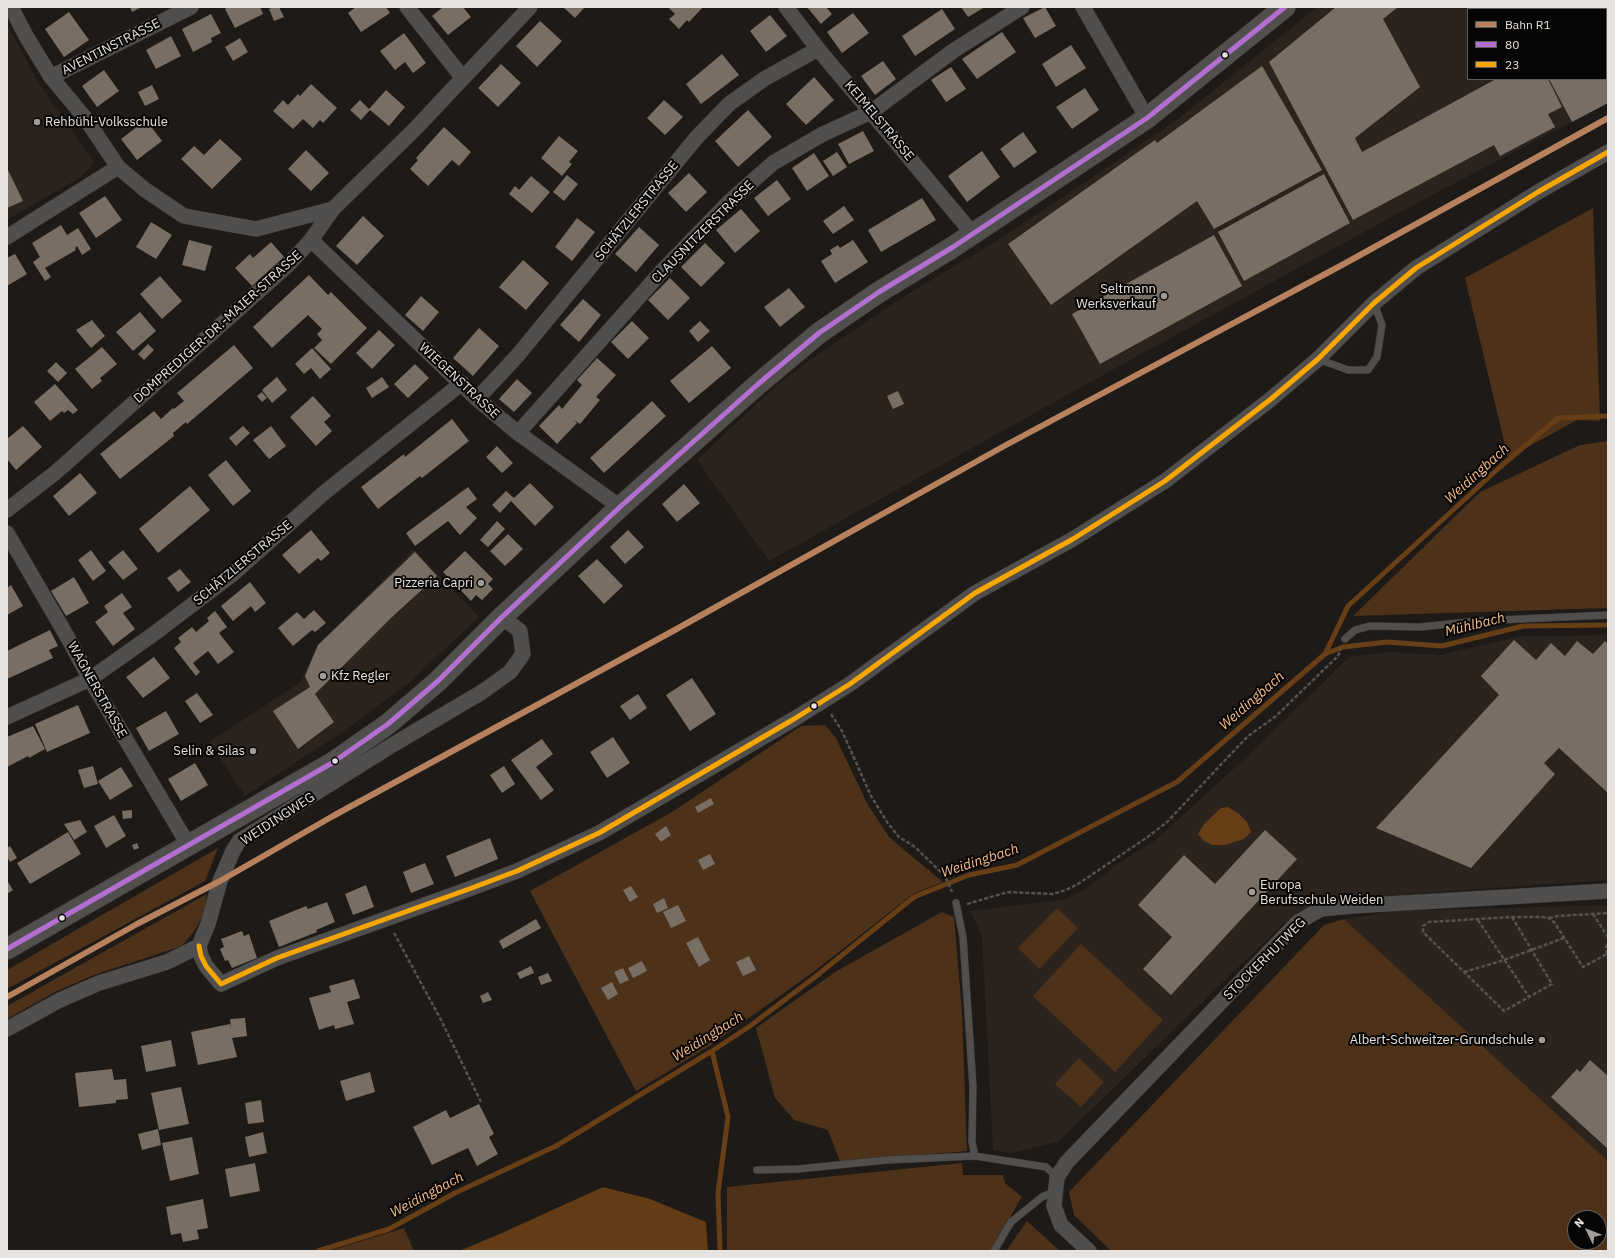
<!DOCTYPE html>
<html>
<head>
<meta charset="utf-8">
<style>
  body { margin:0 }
  #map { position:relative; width:1615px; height:1258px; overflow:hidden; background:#1d1a18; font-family:"IBM Plex Sans",sans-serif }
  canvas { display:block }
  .frame { position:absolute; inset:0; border:8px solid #e5e2e0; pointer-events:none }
  .legend { position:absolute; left:1467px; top:8px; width:140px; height:72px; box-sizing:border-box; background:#070605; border:1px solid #605e5d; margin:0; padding:5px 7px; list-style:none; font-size:12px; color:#e5e2e0 }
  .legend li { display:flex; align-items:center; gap:8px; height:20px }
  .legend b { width:20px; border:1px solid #605e5d }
  .north { position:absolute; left:1567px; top:1210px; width:40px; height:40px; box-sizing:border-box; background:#070605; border:1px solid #605e5d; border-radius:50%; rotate:313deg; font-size:11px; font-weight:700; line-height:16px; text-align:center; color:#e5e2e0 }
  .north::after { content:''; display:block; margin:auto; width:14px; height:18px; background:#9f9c9a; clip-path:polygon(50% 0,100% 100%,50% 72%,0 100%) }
</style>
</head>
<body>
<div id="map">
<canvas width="1615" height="1258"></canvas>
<div class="frame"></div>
<ul class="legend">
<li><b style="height:5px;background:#b6815c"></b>Bahn R1</li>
<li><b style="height:5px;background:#b36fd0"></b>80</li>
<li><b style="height:5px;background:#f7a600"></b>23</li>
</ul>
<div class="north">N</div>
</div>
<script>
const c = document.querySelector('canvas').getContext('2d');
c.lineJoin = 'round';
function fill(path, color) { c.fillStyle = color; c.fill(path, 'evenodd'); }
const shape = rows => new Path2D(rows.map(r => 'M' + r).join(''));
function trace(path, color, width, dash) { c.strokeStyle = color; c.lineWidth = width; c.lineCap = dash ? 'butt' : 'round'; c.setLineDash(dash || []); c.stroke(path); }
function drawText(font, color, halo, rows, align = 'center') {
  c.font = font + ' "IBM Plex Sans",sans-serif'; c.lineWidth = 4; c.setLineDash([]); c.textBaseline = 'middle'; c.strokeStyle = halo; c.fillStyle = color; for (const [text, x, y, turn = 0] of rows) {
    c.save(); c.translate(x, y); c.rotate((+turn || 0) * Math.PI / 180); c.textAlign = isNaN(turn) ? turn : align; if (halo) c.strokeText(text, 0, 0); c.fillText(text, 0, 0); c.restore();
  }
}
fill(shape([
  [1317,7,1608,7,1608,103,1415,204,1094,380,769,561,697,460,778,384,813,358,906,295,995,242,1086,182,1179,118],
  [1468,9,1606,9,1606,79,1468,79],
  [7,24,38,82,94,162,81,177,7,220],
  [414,549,479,617,410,682,344,731,245,796,209,742,301,682,317,645],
  [1608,635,1608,880,1353,898,1322,902,1300,911,1281,926,1058,1142,1011,1153,993,1150,982,936,970,911,1066,899,1089,887,1116,865,1157,839,1256,748,1349,657,1390,652,1441,655,1520,636],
  [1608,905,1608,1161,1344,919,1396,911]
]), '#2b231d');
fill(shape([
  [1593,208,1600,421,1577,420,1508,458,1465,278],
  [1608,441,1608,608,1353,616,1480,492,1580,445],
  [825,725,836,738,868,805,890,838,943,882,913,894,812,973,711,1045,636,1091,530,891,672,812,801,726],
  [218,848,205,881,7,989,7,970],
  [207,894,204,914,195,930,182,946,94,975,55,992,7,1019,7,1006],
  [1057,908,1078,928,1039,969,1018,948],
  [942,912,954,917,962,1012,967,1151,840,1162,828,1130,794,1120,775,1098,756,1028,835,972],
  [1344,919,1608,1161,1608,1251,1111,1251,1074,1215,1069,1192,1324,925],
  [1575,1218,1599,1218,1599,1242,1575,1242],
  [1081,944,1163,1020,1115,1072,1033,996],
  [1079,1058,1104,1082,1081,1107,1055,1084],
  [962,1163,963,1175,1003,1175,1005,1183,1022,1197,990,1251,727,1251,727,1187],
  [1027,1221,1060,1251,1006,1251],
  [404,1228,414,1251,329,1251]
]), '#4d3118');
fill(shape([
  [603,1187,650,1199,706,1222,708,1251,459,1251,502,1233]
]), '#633c15');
fill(shape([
  [1228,807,1239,814,1247,822,1251,832,1244,839,1225,845,1212,845,1204,841,1198,834,1204,824,1221,808]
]), '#683e16');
trace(shape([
  [1325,654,1343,647,1387,642,1442,646,1523,626,1608,625],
  [712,1051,728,1117,718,1193,720,1251],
  [318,1251,389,1229,455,1193,556,1146,712,1051,750,1026,815,977,914,897,969,875,1017,865,1177,782,1325,654,1348,606,1500,467,1558,418,1608,416]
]), '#683e16', 5);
fill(shape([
  [130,7,142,7,132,12],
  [228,7,260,7,263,14,235,28,225,9],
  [274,7,279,7,284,17,274,21,269,9],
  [356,7,386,7,390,13,361,32,348,13],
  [443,7,463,7,471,17,448,35,432,16],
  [563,7,585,7,575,18],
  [668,7,703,7,689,22,687,20,679,29,669,19,675,14],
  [807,7,826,7,832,14,821,24],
  [961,7,985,7,968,17],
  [1045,7,1056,26,1035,38,1023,18],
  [1336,7,1398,7,1383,19,1420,87,1355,138,1362,152,1496,79,1548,79,1562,107,1548,114,1555,127,1500,156,1494,145,1353,220,1269,62],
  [1469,7,1507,7,1508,9,1470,9],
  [1526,7,1608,7,1608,103,1572,122,1549,79,1606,79,1606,9,1522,9],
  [942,9,955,29,915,56,902,36],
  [69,12,89,40,64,57,45,29],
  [853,13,869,33,842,53,827,32],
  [211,14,221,33,211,38,212,42,193,52,182,29],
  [770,15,787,36,766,52,750,31],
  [540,21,562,41,537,67,516,46],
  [1002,32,1016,52,977,79,962,59],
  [404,33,426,63,413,73,405,62,395,70,380,51],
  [171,36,181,56,156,69,146,50],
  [240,38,248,52,233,61,225,47],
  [1071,45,1086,68,1056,87,1042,64],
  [722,54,739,75,701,104,686,84],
  [883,61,896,79,875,95,861,76],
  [501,64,521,83,498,107,478,88],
  [1262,66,1322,170,1214,229,1197,201,1051,305,1008,244,1155,140,1157,143],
  [951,67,966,89,946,102,931,80],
  [104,70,119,91,97,107,82,86],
  [814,77,834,100,806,125,786,104],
  [311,84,337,108,323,123,320,120,313,128,303,119,293,129,273,111,283,100,288,105,298,94,300,96],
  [152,85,159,99,145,106,138,92],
  [1085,88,1099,110,1072,129,1056,107],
  [386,90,405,107,389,126,370,110,361,120,350,110,360,100,369,109],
  [664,100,683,117,665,135,647,118],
  [748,110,772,137,738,167,715,141],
  [146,120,162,141,137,160,121,139],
  [444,127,471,152,459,166,452,160,428,186,410,169,418,160,416,158],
  [863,131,874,151,849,164,838,144],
  [1023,132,1037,152,1014,168,1000,149],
  [559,136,578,151,569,162,572,164,562,176,541,158],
  [220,139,242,159,212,189,181,159,194,146,204,155],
  [306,150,329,173,311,191,288,169],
  [982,151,1000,177,967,202,948,176],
  [837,152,847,167,833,176,823,161],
  [814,153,829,176,807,191,792,168],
  [7,168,23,201,7,208],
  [689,173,707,192,686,212,668,193],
  [1324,174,1350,223,1244,281,1218,232],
  [567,175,578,184,564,201,553,192],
  [531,176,550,192,532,213,509,194,515,186,519,190],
  [777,180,791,199,768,216,754,198],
  [105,196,122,220,96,238,79,213],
  [922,198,936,220,881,252,868,230],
  [844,206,854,220,833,234,823,221],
  [741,209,760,231,735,253,716,230],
  [363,216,384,236,357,265,336,246],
  [577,218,595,232,572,261,555,247],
  [151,222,172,235,156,259,136,247],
  [61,225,67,235,78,228,91,249,82,255,77,246,75,248,76,250,45,268,51,277,45,281,33,262,40,257,32,243],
  [639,227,659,245,636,272,615,254],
  [1214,235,1242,286,1100,364,1072,314],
  [189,240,212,246,205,271,182,265],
  [853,240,868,262,835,283,821,261,832,254,830,250,838,245,840,248],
  [271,242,284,257,252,286,235,268,250,254,253,258],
  [705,243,725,263,701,287,681,267],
  [15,254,27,274,7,286,7,258],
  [523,260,549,283,526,310,499,287],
  [309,275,328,295,331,292,367,328,331,364,314,348,322,340,317,334,322,329,308,315,272,348,253,327],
  [160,276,182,301,162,319,140,294],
  [670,278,690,298,668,320,648,300],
  [789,288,805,307,780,327,764,307],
  [421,296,439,312,423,331,405,315],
  [583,299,601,315,579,342,560,325],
  [140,312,156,331,133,351,116,332],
  [92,320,105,336,91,348,76,330],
  [632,321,649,338,628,359,611,342],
  [700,321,710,331,698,342,689,331],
  [479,328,499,346,473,376,453,358],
  [379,330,395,345,372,369,356,353],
  [148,344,154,350,144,360,138,354],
  [234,345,253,368,187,424,186,422,173,433,174,436,120,479,100,454,154,411,161,419,173,408,174,409,184,401,177,393],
  [712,346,731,368,689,403,670,381],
  [102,347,117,364,100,378,102,381,92,389,75,369],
  [312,348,331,369,320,379,311,368,304,374,295,364],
  [597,358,616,375,596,397,600,400,580,424,574,420,577,423,557,444,539,426,559,405,562,409,582,385,577,380],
  [56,362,67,373,58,382,47,371],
  [415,364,429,378,408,398,394,384],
  [277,377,287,390,272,403,262,390],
  [382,377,389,387,372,398,366,388],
  [517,379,532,393,514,412,499,399],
  [55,384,78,410,73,414,68,410,64,413,62,411,50,421,34,402],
  [898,391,904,404,893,409,887,396],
  [262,392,267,398,262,402,257,396],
  [313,396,331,416,324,422,332,431,316,446,290,417],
  [652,401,666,416,604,473,590,458],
  [452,419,469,441,422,478,420,476,378,509,361,487,404,454,405,457],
  [23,426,42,447,16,470,7,459,7,439],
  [243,426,250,433,236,446,229,438],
  [271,426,286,446,269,459,253,440],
  [497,446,513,463,502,473,486,457],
  [226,460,251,491,233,506,208,475],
  [80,473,97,493,69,516,53,496],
  [530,483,554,507,535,526,511,501,500,513,492,505,506,491,514,498],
  [684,484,700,503,677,522,662,504],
  [190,486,210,510,158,553,139,529],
  [468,487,477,499,466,507,477,518,460,535,448,521,415,546,406,533],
  [497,521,505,529,488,547,480,540],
  [311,530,330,553,321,561,318,558,299,574,282,555],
  [628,530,644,547,625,564,610,547],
  [508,534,523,549,505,566,490,551],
  [91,550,106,571,93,581,78,560],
  [123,550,138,569,123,580,108,562],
  [465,551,493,579,488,584,493,589,482,600,476,595,471,601,443,572],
  [415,552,437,576,392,617,315,694,334,722,298,749,273,711,310,687,305,676,318,645],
  [597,559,623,586,604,604,578,576],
  [180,569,191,582,178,592,167,578],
  [74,577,89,603,66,616,51,591],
  [250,582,266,603,255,612,251,606,233,621,221,606],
  [11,585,23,606,7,615,7,588],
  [122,593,132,607,123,613,135,629,113,646,95,622,108,612,104,606],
  [314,610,326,623,315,632,312,630,293,646,278,628,297,612,304,619],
  [215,611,227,627,219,633,234,652,218,664,208,651,193,663,200,672,196,676,174,648,181,642,178,638,192,627,196,632,209,621,207,618],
  [50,630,58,646,49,650,53,658,7,679,7,651],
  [1514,640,1536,660,1551,643,1565,656,1577,641,1593,654,1605,641,1608,644,1608,793,1559,748,1544,763,1555,774,1471,868,1376,828,1499,695,1481,676],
  [154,657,170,678,143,698,126,677],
  [692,678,716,714,690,731,666,695],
  [197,693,213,715,200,723,185,701],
  [638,694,647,708,630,720,620,706],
  [78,705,90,733,47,752,35,724],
  [166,711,179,734,149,751,136,728],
  [33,726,45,749,29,758,28,756,7,767,7,737],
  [613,737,630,763,607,778,590,752],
  [542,739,553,754,536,767,554,790,541,800,511,760],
  [195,763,208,785,181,801,168,779],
  [93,766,98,784,84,788,78,770],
  [504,766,515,784,502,793,490,775],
  [121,767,133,786,110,800,98,781],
  [711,798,714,804,698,813,695,807],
  [132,810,132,818,123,819,122,811],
  [114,815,126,836,106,848,94,826],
  [80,820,87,832,74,840,64,824],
  [666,826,671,835,661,842,655,834],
  [1265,830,1297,859,1171,995,1143,969,1172,937,1138,905,1184,855,1215,884],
  [68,832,81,854,30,884,17,863],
  [490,838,498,859,455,877,446,856],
  [137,843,139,848,134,850,132,845],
  [10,846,17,858,10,862,7,857,7,848],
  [710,854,715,864,703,870,698,860],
  [425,863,434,884,411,893,403,872],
  [7,880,13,890,7,894],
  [366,885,374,907,353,915,345,894],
  [631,886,638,897,630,902,623,890],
  [664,898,668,908,657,913,653,904],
  [327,902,335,922,316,930,317,932,279,947,269,921,306,906,308,909],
  [678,905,686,921,671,928,663,912],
  [536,919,541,928,503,949,499,941],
  [242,931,244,936,249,934,257,958,232,968,228,960,225,961,220,949,224,947,221,939],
  [698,937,710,960,699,967,686,943],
  [749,956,756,970,743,976,736,962],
  [642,961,647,971,633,978,628,968],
  [531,966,534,973,520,979,517,973],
  [623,968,629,980,620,984,614,972],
  [548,973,552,981,541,985,538,977],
  [354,979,360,998,347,1002,354,1024,335,1029,334,1025,319,1030,309,998,331,992,329,986],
  [612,982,618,994,608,1000,601,988],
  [488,992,492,1000,483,1003,480,996],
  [245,1018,247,1036,232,1038,237,1057,198,1065,191,1032,230,1024,231,1029,230,1019],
  [171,1040,176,1066,146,1072,141,1046],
  [1590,1060,1608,1076,1608,1149,1551,1097,1577,1069,1580,1072],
  [112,1069,114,1080,126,1079,128,1099,116,1100,116,1103,79,1107,75,1073],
  [370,1072,375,1092,346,1101,340,1081],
  [181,1087,189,1124,159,1130,151,1093],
  [261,1100,264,1122,248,1124,245,1103],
  [479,1104,494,1134,489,1137,498,1154,477,1166,468,1148,432,1165,413,1127,446,1110,450,1118],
  [158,1129,161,1145,142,1150,138,1134],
  [263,1132,267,1153,249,1157,245,1137],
  [192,1137,199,1174,170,1181,162,1143],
  [255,1163,260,1191,230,1197,225,1169],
  [203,1199,208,1228,197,1230,199,1239,183,1242,181,1233,171,1235,166,1207]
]), '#796e64');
const lane = shape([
  [1318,359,1348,370,1368,370,1377,357,1382,325,1374,303],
  [1345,639,1355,630,1370,626,1420,627,1477,621,1608,615],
  [956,903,963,937,973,1087,972,1142,975,1156],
  [757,1170,798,1169,887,1160,975,1156,1046,1167,1057,1177],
  [994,1251,1011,1222,1042,1197,1055,1191]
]);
const street = shape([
  [11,7,26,36,51,77,86,119,118,167,144,189,184,216,256,229,333,209],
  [407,7,462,77],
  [786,7,818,49,973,234],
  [1083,7,1147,118],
  [51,77,191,7],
  [7,237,118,167],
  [311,240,477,399,518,433,620,507],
  [477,399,518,355,697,137,729,104,764,79,818,49],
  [518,433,663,270,729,202,773,163,823,134,871,112,953,51,1022,7],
  [7,510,55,473,288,265,311,240,333,209,415,129,530,7],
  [7,533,68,638,90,679,189,846],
  [7,717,90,679,155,633,234,573,325,492,462,383],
  [199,946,201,956,206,966,221,984,277,958,469,889,517,871,599,833,794,719,850,684,975,593,1073,539,1165,481,1271,399,1318,359,1374,303,1416,268,1538,192,1608,152],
  [7,1029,60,1000,99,983,167,962,199,946,208,924,220,881,233,851,239,841,394,744,482,692,510,672,523,654,520,631,502,617],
  [1089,1251,1061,1225,1054,1206,1057,1177,1067,1162,1298,922,1321,909,1352,906,1608,891]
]);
const secondary = shape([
  [7,949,332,763,388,724,438,681,502,617,620,507,757,385,819,333,879,292,953,247,1147,118,1285,7]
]);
trace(lane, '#373534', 8);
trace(street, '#373534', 16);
trace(secondary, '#373534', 22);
trace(shape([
  [831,714,842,731,871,796,887,822,899,837,915,847,945,876,952,892],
  [967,904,1008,892,1052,894,1066,890,1078,884,1149,836,1167,822,1247,737,1276,716,1338,656,1341,649],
  [1593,914,1608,937],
  [1512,917,1552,984,1504,1011,1423,932,1423,926,1429,922,1512,917,1542,917,1549,918,1554,922,1583,967,1607,954],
  [1549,918,1558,916,1608,913],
  [1478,920,1529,997],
  [394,933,441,1020,481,1102],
  [1607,954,1606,947,1608,944],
  [1464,972,1504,960,1564,938]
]), '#545351', 2.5, [4, 2]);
trace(lane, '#504f4d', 7);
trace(street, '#504f4d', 15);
trace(secondary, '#504f4d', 21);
trace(shape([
  [7,949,332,763,388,724,438,681,502,617,620,507,757,385,819,333,879,292,953,247,1147,118,1285,7]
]), '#b36fd0', 5);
trace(shape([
  [199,946,201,956,206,966,221,984,277,958,469,889,517,871,599,833,794,719,850,684,975,593,1073,539,1165,481,1271,399,1318,359,1374,303,1416,268,1538,192,1608,152]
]), '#f7a600', 5);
trace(shape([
  [7,997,137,924,220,881,333,816,673,631,1006,445,1342,265,1608,118]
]), '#b6815c', 6);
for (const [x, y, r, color] of [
  [1225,55,3.5,"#e5e2e0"],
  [37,122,4,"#9f9c9a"],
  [1164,296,4,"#9f9c9a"],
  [481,583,4,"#9f9c9a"],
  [323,676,4,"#9f9c9a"],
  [814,706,3.5,"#e5e2e0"],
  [253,751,4,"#9f9c9a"],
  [335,761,3.5,"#e5e2e0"],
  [1252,892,4,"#9f9c9a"],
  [62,918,3.5,"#e5e2e0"],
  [1542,1040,4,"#9f9c9a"]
]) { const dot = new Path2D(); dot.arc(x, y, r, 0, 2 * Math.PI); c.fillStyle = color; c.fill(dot); trace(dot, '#070605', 1.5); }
drawText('13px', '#e5e2e0', '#070605', [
  ["AVENTINSTRASSE",111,47,-27],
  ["KEIMELSTRASSE",879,121,50],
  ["SCHÄTZLERSTRASSE",637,211,-51],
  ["CLAUSNITZERSTRASSE",703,232,-45],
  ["DOMPREDIGER-DR.-MAIER-STRASSE",218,327,-42],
  ["WIEGENSTRASSE",459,381,43],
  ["SCHÄTZLERSTRASSE",243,563,-40],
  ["WAGNERSTRASSE",97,690,61],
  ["WEIDINGWEG",278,819,-33],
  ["STOCKERHUTWEG",1265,959,-45]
]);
drawText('13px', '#e5e2e0', '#070605', [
  ["Rehbühl-Volksschule",45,122,"left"],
  ["Seltmann",1156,289],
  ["Werksverkauf",1156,304],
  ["Pizzeria Capri",473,583],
  ["Kfz Regler",331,676,"left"],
  ["Selin & Silas",245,751],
  ["Europa",1260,885,"left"],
  ["Berufsschule Weiden",1260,900,"left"],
  ["Albert-Schweitzer-Grundschule",1534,1040]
], 'right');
drawText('italic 14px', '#f8be8d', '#070605', [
  ["Weidingbach",1477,474,-42],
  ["Mühlbach",1475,625,-14],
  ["Weidingbach",1252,701,-41],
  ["Weidingbach",980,861,-18],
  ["Weidingbach",708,1037,-32],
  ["Weidingbach",427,1195,-28]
]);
</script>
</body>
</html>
